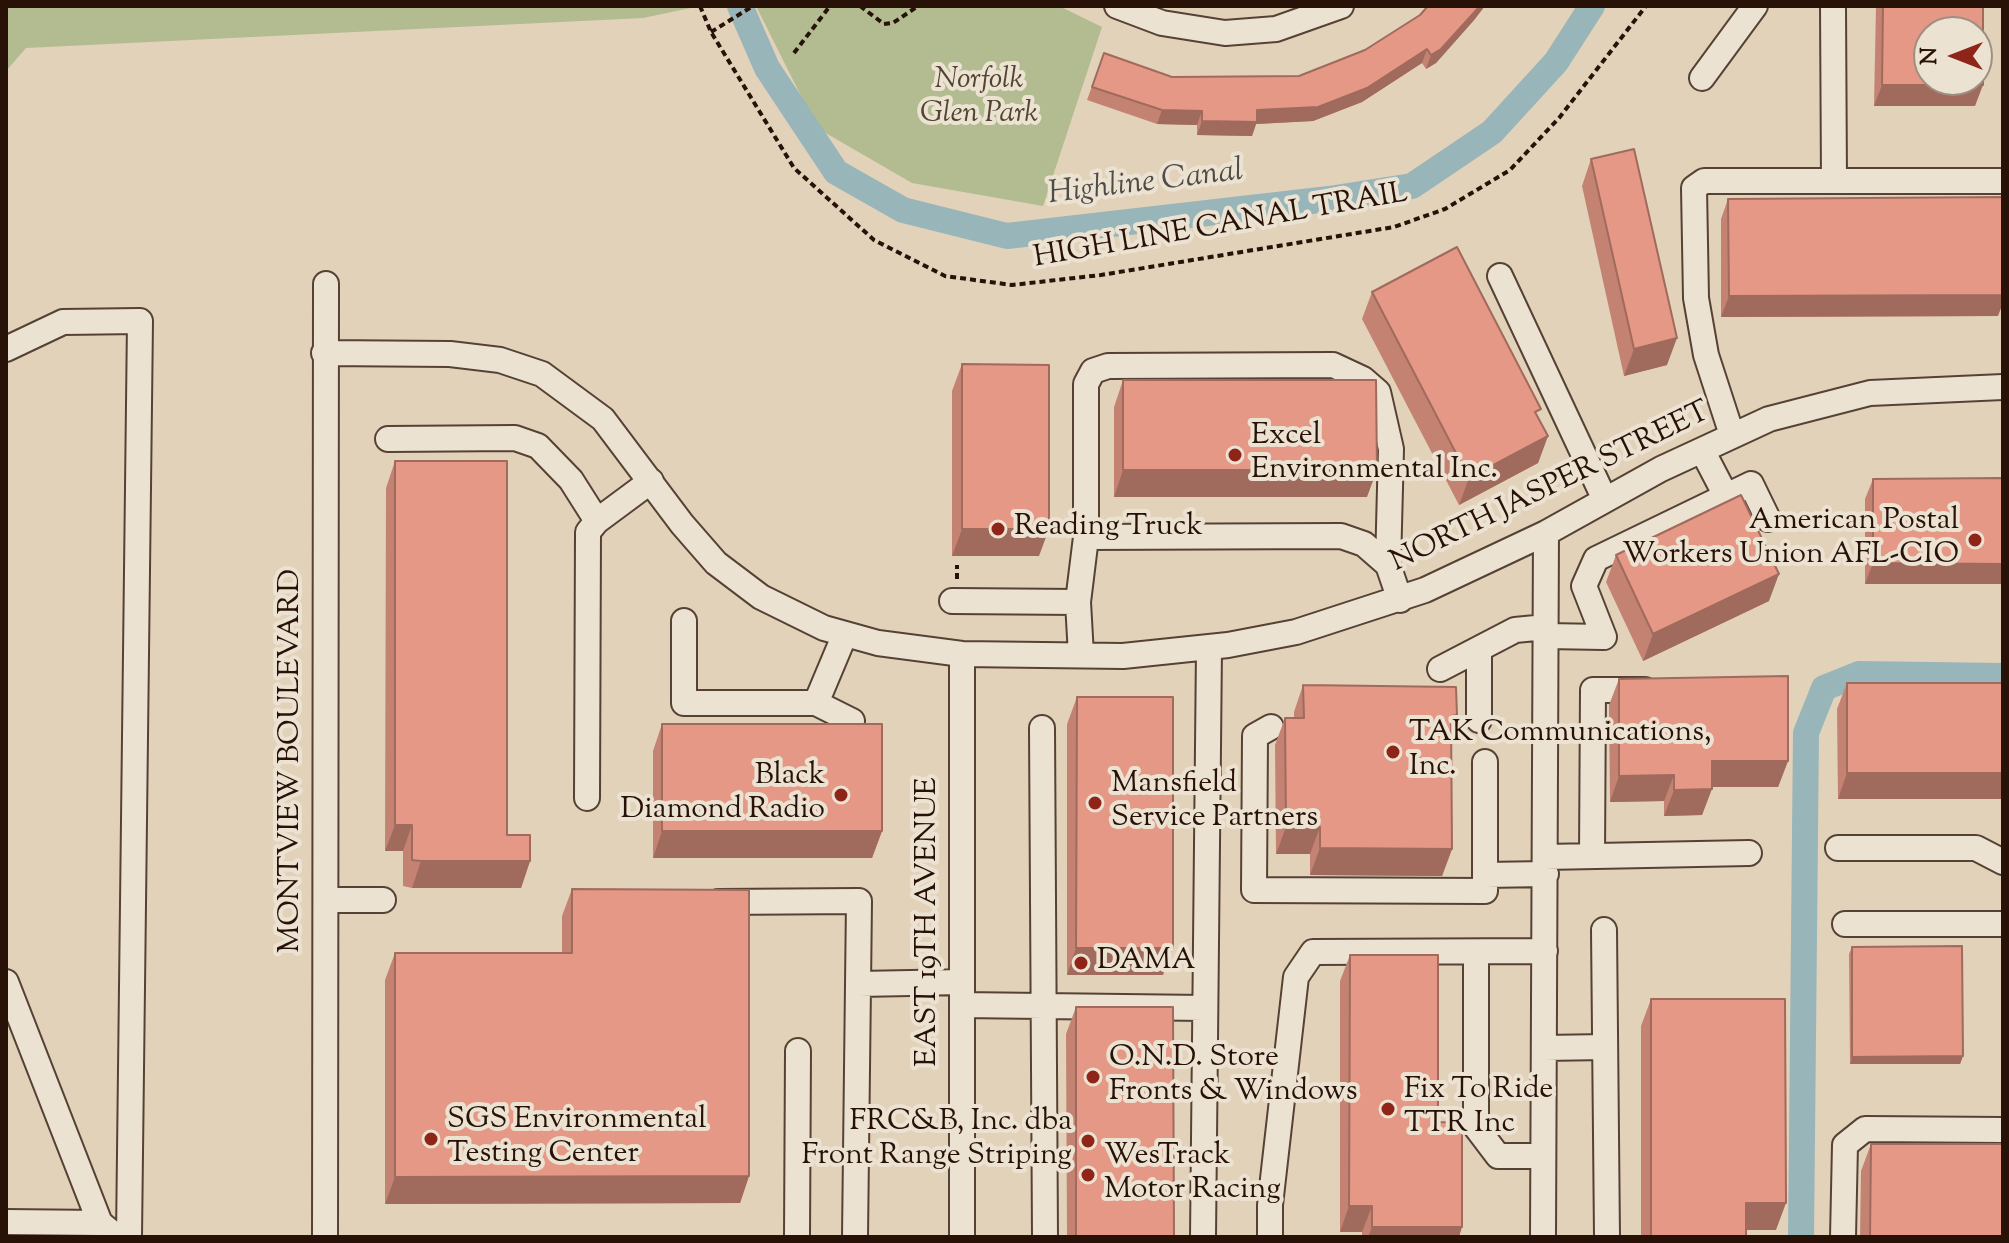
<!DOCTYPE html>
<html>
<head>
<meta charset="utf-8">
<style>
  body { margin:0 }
  #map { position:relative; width:2009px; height:1243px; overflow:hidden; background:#e2d2ba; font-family:"Sorts Mill Goudy",serif }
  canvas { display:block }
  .frame { position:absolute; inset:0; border:8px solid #281208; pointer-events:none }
  .north { position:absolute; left:1913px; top:16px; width:80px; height:80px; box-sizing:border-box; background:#ece2d2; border:2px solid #9e8f81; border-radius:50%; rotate:270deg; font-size:22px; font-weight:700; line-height:32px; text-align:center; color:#281208 }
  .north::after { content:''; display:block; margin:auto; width:28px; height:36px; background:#8f2418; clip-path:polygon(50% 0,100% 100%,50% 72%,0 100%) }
</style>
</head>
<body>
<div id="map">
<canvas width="2009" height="1243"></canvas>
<div class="frame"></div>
<div class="north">N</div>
</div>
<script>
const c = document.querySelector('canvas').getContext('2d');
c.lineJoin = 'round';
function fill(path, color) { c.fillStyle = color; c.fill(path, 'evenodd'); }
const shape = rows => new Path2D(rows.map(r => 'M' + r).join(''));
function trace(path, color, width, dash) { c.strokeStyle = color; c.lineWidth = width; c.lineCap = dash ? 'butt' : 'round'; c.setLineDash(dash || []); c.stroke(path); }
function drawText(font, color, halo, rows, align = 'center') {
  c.font = font + ' "Sorts Mill Goudy",serif'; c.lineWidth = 8; c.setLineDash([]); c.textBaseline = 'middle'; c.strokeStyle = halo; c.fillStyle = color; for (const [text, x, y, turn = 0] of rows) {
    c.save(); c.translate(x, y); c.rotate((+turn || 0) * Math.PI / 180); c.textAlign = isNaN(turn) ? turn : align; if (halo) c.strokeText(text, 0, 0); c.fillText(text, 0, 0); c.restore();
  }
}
fill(shape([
  [6,6,700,6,643,18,26,48,6,71],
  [756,6,1059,6,1102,27,1043,206,912,183,817,128]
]), '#b2bc90');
trace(shape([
  [740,6,767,68,836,172,903,210,1007,236,1329,199,1412,186,1492,132,1556,62,1592,6],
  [1801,1237,1806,733,1824,688,1859,674,2003,676]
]), '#98b5b9', 26);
const minor = shape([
  [1117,6,1162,23,1225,33,1276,29,1341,6],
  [1833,6,1834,181],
  [1702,78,1755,6],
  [1500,276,1605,500],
  [6,349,63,322,140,321,129,1237],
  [324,353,450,354,500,360,542,374,603,419,682,524,716,563,761,597,824,628,878,643,962,654,1123,656,1228,645,1296,632,1425,590,1546,533,1661,469,1769,419,1870,393,2003,387],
  [1732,435,1706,355,1696,298,1694,188,1704,181,2003,181],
  [388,439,515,438,538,446,571,480,597,521],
  [1702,450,1726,496],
  [1086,537,1341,536,1364,544,1388,565,1400,600],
  [952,601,1078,602],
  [684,621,684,703,816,703,845,634],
  [1546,636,1604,637,1584,586,1596,559,1751,484,1768,519],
  [1479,650,1479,720],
  [962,654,962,1237],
  [1081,655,1078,602,1086,537,1086,384,1093,371,1108,366,1333,365,1363,379,1378,392,1391,449,1388,565],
  [1440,669,1515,630,1546,627],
  [816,703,852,721],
  [1271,727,1255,736,1254,890,1485,891,1485,762],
  [1042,728,1045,1237],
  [587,798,588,532,597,521,651,481],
  [1838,848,1976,848,2003,862],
  [1592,856,1593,690,1645,690],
  [1545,857,1749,853],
  [1485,875,1546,874],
  [326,900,383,900],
  [718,902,859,901,855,1237],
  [1845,924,2003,924],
  [1604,930,1607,1237],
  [1476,952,1476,1127,1498,1156,1543,1156],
  [6,982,100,1223],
  [859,984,962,982],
  [962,1005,1204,1008],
  [1544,1048,1605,1047],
  [6,1222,100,1223,112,1233],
  [325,1237,326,284],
  [797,1237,798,1051],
  [1203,1237,1209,648],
  [1270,1237,1270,1205,1296,977,1313,952,1545,951],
  [1543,1237,1546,533],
  [1843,1237,1845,1145,1865,1129,2003,1130]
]);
trace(minor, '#564234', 28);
trace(shape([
  [700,6,711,32,794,168,874,240,945,276,1012,285,1101,275,1394,227,1445,209,1510,170,1559,118,1646,6],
  [860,6,884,24,893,23,918,6],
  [711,32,753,6],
  [794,53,830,6],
  [957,579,957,565]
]), '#281208', 4, [6, 4]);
trace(minor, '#ece2d2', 24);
fill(shape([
  [1876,6,1983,6,1975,106,1874,106],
  [1475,19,1436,63,1426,69,1422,63,1362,102,1313,121,1256,124,1252,136,1197,135,1197,125,1157,124,1087,100,1104,53,1172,77,1299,76],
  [1591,159,1667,365,1624,376,1582,186],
  [1728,199,1998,316,1721,317,1721,219],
  [1372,292,1538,417,1548,436,1538,463,1459,505,1362,319],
  [962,364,1039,556,952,556,952,391],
  [1123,380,1367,497,1114,497,1114,407],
  [395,461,507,835,530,861,521,888,412,888,403,886,403,851,385,851,386,488],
  [2003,478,1865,584,1865,499,1873,479],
  [1616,555,1769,601,1643,661,1606,582],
  [1619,679,1788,761,1778,787,1712,787,1702,815,1664,816,1664,801,1610,802,1609,705],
  [1847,683,2003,683,2003,799,1838,799,1837,709],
  [1303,685,1457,715,1451,732,1452,849,1442,876,1310,875,1310,854,1276,854,1275,745,1285,718,1294,718,1294,712],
  [1077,697,1163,975,1067,975,1067,724],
  [662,724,882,831,872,858,653,858,653,751],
  [572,889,749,1176,740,1203,385,1204,385,980,395,953,562,953,562,916],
  [1852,947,1963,1056,1960,1064,1850,1064,1849,954],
  [1350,955,1438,1122,1459,1237,1362,1237,1362,1232,1340,1232,1340,981],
  [1651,999,1776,1230,1746,1230,1746,1237,1641,1237,1641,1026],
  [1076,1007,1174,1237,1067,1237,1066,1034],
  [1871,1144,2003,1237,1860,1237,1861,1171]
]), '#c48372');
fill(shape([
  [1480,6,1485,6,1475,19,1436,63,1426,69,1431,55],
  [1427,49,1422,63,1362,102,1313,121,1256,124,1252,136,1197,135,1202,121,1257,110],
  [1882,85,1983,85,1975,106,1874,106],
  [1162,110,1202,111,1197,125,1157,124],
  [2003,295,2003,303,1998,316,1721,317,1729,296],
  [1677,338,1667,365,1624,376,1634,349],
  [1548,436,1538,463,1459,505,1469,478],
  [1123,470,1377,470,1367,497,1114,497],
  [962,529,1049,529,1039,556,952,556],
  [1873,563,2003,564,2003,584,1865,584],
  [1779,574,1769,601,1643,661,1653,634],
  [1457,715,1448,742,1451,716],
  [1712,761,1788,761,1778,787,1702,787],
  [1847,773,2003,773,2003,799,1838,799],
  [1674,775,1664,801,1610,802,1619,776],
  [1712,789,1702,815,1664,816,1674,790],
  [395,825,412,825,403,851,385,851],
  [1286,827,1320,827,1310,854,1276,854],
  [662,831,882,831,872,858,653,858],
  [1320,848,1452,849,1442,876,1310,875],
  [421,861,530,861,521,888,412,888],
  [1076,948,1173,948,1163,975,1067,975],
  [1963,1056,1960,1064,1850,1064,1852,1057],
  [749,1176,740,1203,385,1204,395,1177],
  [1746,1203,1786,1203,1776,1230,1736,1230],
  [1349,1206,1372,1206,1362,1232,1340,1232],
  [1372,1227,1462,1227,1459,1237,1368,1237]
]), '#a06a5d');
const building = shape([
  [1428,6,1480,6,1441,49,1431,55,1427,49,1367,88,1318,107,1257,110,1257,122,1202,121,1202,111,1162,110,1092,87,1104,53,1172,77,1299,76,1365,50,1420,15,1428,6],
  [1883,6,1983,6,1983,85,1882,85,1883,6],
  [1929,32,1977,32,1977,80,1929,80,1929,32],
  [1634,149,1677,338,1634,349,1591,159,1634,149],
  [2003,197,2003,295,1729,296,1728,199,2003,197],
  [1457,247,1541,409,1535,412,1548,436,1469,478,1372,292,1457,247],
  [962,364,1049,365,1049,529,962,529,962,364],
  [1123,380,1376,380,1377,470,1123,470,1123,380],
  [395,461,507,461,507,835,530,835,530,861,421,861,412,860,412,825,395,825,395,461],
  [2003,478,2003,564,1873,563,1873,479,2003,478],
  [1741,495,1779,574,1653,634,1616,555,1741,495],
  [1788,676,1788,761,1712,761,1712,789,1674,790,1674,775,1619,776,1619,679,1788,676],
  [1847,683,2003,683,2003,773,1847,773,1847,683],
  [1303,685,1456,687,1457,715,1451,716,1452,849,1320,848,1320,827,1286,827,1285,718,1304,718,1303,685],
  [1077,697,1173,697,1173,948,1076,948,1077,697],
  [662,724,882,724,882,831,662,831,662,724],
  [572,889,749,890,749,1176,395,1177,395,953,572,953,572,889],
  [1962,946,1963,1056,1852,1057,1852,947,1962,946],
  [1350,955,1438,955,1438,1122,1462,1123,1462,1227,1372,1227,1372,1206,1349,1206,1350,955],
  [1651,999,1785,999,1786,1203,1746,1203,1746,1237,1651,1237,1651,999],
  [1076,1007,1173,1007,1174,1237,1076,1237,1076,1007],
  [1871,1144,2003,1144,2003,1237,1870,1237,1871,1144]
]);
fill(building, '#e49885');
trace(building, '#a06a5d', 2);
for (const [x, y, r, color] of [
  [1235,455,8,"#8f2418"],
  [998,529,8,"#8f2418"],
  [1975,540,8,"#8f2418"],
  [1393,752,8,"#8f2418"],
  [841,795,8,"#8f2418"],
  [1095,803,8,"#8f2418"],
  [1081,963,8,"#8f2418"],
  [1093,1077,8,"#8f2418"],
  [1388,1109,8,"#8f2418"],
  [431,1139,8,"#8f2418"],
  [1088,1141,8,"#8f2418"],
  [1088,1175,8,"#8f2418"]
]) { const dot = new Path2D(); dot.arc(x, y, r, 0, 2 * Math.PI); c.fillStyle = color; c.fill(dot); trace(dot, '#ece2d2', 3); }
drawText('italic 30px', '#514531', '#ece2d2', [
  ["Norfolk",979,82],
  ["Glen Park",979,116]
]);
drawText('30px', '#281208', '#ece2d2', [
  ["HIGH LINE CANAL TRAIL",1221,228,-10],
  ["NORTH JASPER STREET",1551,489,-26],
  ["MONTVIEW BOULEVARD",293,761,-90],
  ["EAST 19TH AVENUE",930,922,-90]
]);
drawText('30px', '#281208', '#ece2d2', [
  ["Excel",1251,438],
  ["Environmental Inc.",1251,472],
  ["American Postal",1959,523,"right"],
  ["Workers Union AFL-CIO",1959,557,"right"],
  ["Reading Truck",1014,529],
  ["TAK Communications,",1409,735],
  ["Inc.",1409,769],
  ["Black",825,778,"right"],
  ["Diamond Radio",825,812,"right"],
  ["Mansfield",1111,786],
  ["Service Partners",1111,820],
  ["DAMA",1097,963],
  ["O.N.D. Store",1109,1060],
  ["Fronts & Windows",1109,1094],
  ["Fix To Ride",1404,1092],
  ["TTR Inc",1404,1126],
  ["SGS Environmental",447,1122],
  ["Testing Center",447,1156],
  ["FRC&B, Inc. dba",1072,1124,"right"],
  ["Front Range Striping",1072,1158,"right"],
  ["WesTrack",1104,1158],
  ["Motor Racing",1104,1192]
], 'left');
drawText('italic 32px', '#4f4b46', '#ece2d2', [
  ["Highline Canal",1146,185,-7]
]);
</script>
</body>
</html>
